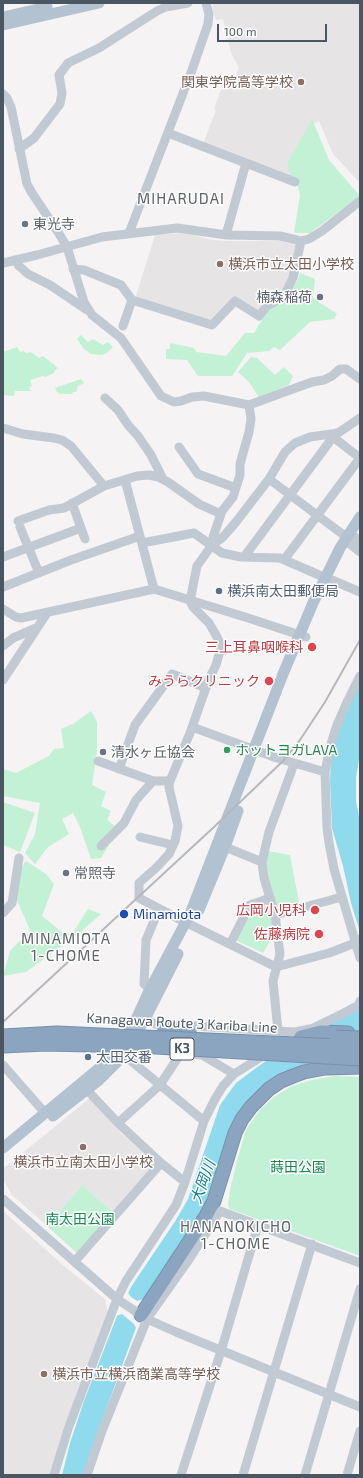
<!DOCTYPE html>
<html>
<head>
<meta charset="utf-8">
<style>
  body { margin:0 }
  #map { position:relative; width:363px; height:1478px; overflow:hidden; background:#f5f3f3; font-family:"Exo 2",sans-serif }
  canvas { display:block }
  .frame { position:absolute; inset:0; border:4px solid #4a5661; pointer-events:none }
  .scale { position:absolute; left:217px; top:24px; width:110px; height:18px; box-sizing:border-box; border:2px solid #4a5661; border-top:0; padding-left:5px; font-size:12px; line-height:14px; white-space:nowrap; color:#4a5661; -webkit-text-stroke:3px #fff; paint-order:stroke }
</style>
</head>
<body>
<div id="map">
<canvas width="363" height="1478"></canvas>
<div class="frame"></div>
<div class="scale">100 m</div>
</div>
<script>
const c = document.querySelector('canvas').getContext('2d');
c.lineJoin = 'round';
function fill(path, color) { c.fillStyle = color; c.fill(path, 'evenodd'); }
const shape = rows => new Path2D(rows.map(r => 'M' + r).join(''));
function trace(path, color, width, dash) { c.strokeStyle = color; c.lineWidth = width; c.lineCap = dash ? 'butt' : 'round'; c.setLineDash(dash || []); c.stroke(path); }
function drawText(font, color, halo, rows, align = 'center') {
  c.font = font + ' "Exo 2","Noto Sans JP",sans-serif'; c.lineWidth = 3; c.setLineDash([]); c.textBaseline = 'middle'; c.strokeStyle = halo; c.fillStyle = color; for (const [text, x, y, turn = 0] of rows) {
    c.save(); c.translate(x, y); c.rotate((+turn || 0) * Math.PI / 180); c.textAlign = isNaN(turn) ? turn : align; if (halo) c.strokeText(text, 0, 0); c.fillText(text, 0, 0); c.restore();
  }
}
fill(shape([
  [213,3,360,3,360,183,333,154,319,121,313,124,312,120,292,179,203,144,216,110,214,109,220,92,223,88,231,86,239,68,231,53,223,19,216,20,213,11],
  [185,233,213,240,227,241,280,241,298,246,290,279,280,296,262,304,259,311,235,297,211,322,135,299,155,235],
  [90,1098,120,1132,154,1162,155,1165,113,1212,82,1185,47,1226,12,1195,3,1179,3,1169],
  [3,1211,64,1266,105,1299,108,1313,61,1435,51,1475,3,1475]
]), '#e6e4e5');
fill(shape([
  [312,119,329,160,360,196,310,233,294,233,300,195,296,180,292,179,287,164],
  [300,273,315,279,313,298,337,314,334,319,310,322,280,350,274,347,269,351,247,353,232,376,198,376,187,360,166,359,166,349,170,349,170,343,194,348,196,352,226,356,245,333,254,333,269,308,287,297,298,280],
  [81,335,88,342,93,339,103,345,108,342,113,347,107,353,102,355,91,354,84,349,77,339],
  [17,347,20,352,24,351,26,353,31,352,39,358,43,356,58,368,55,370,54,373,45,377,43,376,30,380,32,386,29,387,31,391,15,391,14,396,3,395,3,352],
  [251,357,257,358,275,375,284,367,293,376,289,385,259,397,248,381,238,372],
  [81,379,84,383,78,386,76,392,73,392,72,394,60,394,57,392,55,388],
  [91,711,97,722,97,751,92,785,106,792,101,806,111,811,107,820,116,827,110,843,101,858,91,859,80,827,73,813,62,819,69,834,48,847,35,864,25,853,35,834,40,803,3,796,3,769,16,773,49,756,54,749,64,748,61,729,73,724],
  [3,802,35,813,20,852,3,845],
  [268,851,290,855,299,902,269,912,272,923,275,941,269,943,263,953,235,940,252,907,265,904,268,878,265,863],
  [26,861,46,874,54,884,42,916,63,933,73,933,88,909,101,914,77,935,26,972,3,976,10,951,30,930,15,896,20,870],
  [335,1076,360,1077,360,1256,230,1209,228,1205,230,1190,237,1161,246,1130,260,1110,274,1097,292,1086,312,1080],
  [82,1185,113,1212,77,1253,47,1226]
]), '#c3f1d5');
fill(shape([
  [360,681,360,754,356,777,356,802,360,821,360,932,351,903,343,866,332,828,330,781,331,757,338,729],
  [360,1007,360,1065,334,1064,266,1091,240,1123,206,1212,148,1295,90,1453,84,1475,62,1475,70,1443,84,1401,117,1316,131,1287,176,1220,188,1199,220,1105,236,1083,256,1068,291,1043]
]), '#90daee');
fill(shape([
  [127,1291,130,1296,137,1301,147,1298,137,1330,134,1324,122,1314,116,1316]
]), '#f5f3f3');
const highway = shape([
  [164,1027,189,1031],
  [301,1037,321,1032,348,1033],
  [141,1315,206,1216,214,1201,235,1133,242,1119,251,1107,269,1089,281,1081,293,1076,304,1072,325,1068,360,1067]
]);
trace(highway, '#7690ad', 15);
trace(shape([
  [3,94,7,98,11,107,27,184,32,193,58,232,67,247,84,302,92,315,121,338,161,396,174,402,181,401,192,397,204,396,249,405,312,382,324,380,332,376,340,369,346,369,360,379],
  [168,133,295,182],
  [19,149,34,138,60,104,62,93,59,75,68,63,99,48,157,11,166,7,188,3],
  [129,233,192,70,208,24,209,14,206,3],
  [226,235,246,163],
  [15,260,19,266,28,274,50,285,87,310],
  [3,263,37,255,102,237,177,228,227,235,280,236,301,241,309,239,322,231,360,201],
  [73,269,84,270,121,285,132,300,212,325,235,301,259,316,267,306,284,296,293,278,301,241],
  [123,326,132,300],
  [105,398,118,410,128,425,138,436,151,455,163,479],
  [360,418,338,433,310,437,295,443,285,452,269,479,236,522,223,537,212,545,197,566,190,601,193,607,209,623,217,637,220,643,220,651,216,665,209,679,190,733,170,781,169,787,178,826,175,841,169,854,157,867,139,883,139,898,179,919,276,967,329,953,355,943,360,939],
  [3,428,23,434,54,438,62,440,71,446,104,486],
  [333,437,360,458],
  [179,447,198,474,236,488],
  [269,479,341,533,348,536,355,537,360,541],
  [125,480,154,589],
  [72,503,85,539],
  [18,521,49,510,64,508,104,486,137,476,149,475,158,477,168,482,199,504,221,514],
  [20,527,39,573],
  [348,536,350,544,360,552],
  [142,543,194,533,222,553,241,557,280,558,326,578],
  [212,545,213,537,222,511,233,497,240,475,240,464,249,432,251,419,249,405],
  [3,557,81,528],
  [244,557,336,433],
  [284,560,360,458],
  [332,580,360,592],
  [3,587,71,560,140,536],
  [3,609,16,617,21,618,154,589,245,617,306,637],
  [3,646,13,638,36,628],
  [360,676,347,702,337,725,330,747,325,772,327,828,329,843,334,869,360,958],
  [3,680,47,613],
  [192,727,277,758,325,772],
  [98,761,153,781,170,781],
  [119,769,135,725,172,674,206,688],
  [140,837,173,845],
  [101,846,124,823,136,800,153,781],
  [225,847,262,862],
  [3,913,12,903,19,858],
  [275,915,342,897],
  [230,944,250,905,270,898],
  [149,991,147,986,144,984,146,940,159,909],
  [139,1018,164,1027,178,1025,295,1032,309,1029],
  [278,1031,273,981,280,954,275,915,264,878,262,862,269,832,294,764],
  [307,1031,342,1014,359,1005,360,1001],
  [119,1051,204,1121],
  [3,1065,45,1113],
  [87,1090,118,1123,161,1163,185,1182],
  [118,1123,160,1085,181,1053,202,1055,234,1074],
  [3,1199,117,1299,147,1319,176,1332,360,1407],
  [75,1261,161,1163],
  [54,1475,68,1429,117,1299,126,1281,176,1205,185,1182,204,1121,215,1099,223,1086,234,1074,266,1054],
  [87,1475,102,1431,147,1319,188,1261,220,1211,360,1263],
  [181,1475,221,1351,258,1225],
  [243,1475,312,1244],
  [305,1475,360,1289],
  [347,1475,360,1431]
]), '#c1cad2', 9);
trace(shape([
  [3,17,47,7],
  [3,25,99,3],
  [199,910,225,847,238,811],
  [53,1116,98,1081,124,1055,144,1021,178,954],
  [3,1148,109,1060,118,1050,132,1028,149,991,190,914,283,674,313,603,340,548,360,517]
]), '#b3c2d1', 11);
trace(highway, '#8ba5c1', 13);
trace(shape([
  [3,1022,214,827,283,761,300,740,325,702,360,640]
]), '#b5b8bd', 2);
const highwayBridge = shape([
  [3,1036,57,1033,360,1047],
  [336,1037,360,1038],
  [3,1046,45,1044,139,1046,360,1059]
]);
trace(highwayBridge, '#7690ad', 15, []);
trace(highwayBridge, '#8ba5c1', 13);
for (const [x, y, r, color] of [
  [301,82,4,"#8d6e63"],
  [25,224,4,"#6b7280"],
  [220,264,4,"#8d6e63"],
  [320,297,4,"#6b7280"],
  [219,591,4,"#5c6f8a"],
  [312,647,5,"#e0444e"],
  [269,681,5,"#e0444e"],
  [227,750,4,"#2e9e5b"],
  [103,752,4,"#6b7280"],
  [66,873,4,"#6b7280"],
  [315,910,5,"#e0444e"],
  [124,914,5,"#1a4fb4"],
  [319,934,5,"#e0444e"],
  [88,1057,4,"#5c6f8a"],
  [83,1147,4,"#8d6e63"],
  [44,1374,4,"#8d6e63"]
]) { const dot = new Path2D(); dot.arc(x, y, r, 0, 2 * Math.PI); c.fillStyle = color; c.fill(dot); trace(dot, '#fff', 1.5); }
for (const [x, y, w] of [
  [182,1049,24]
]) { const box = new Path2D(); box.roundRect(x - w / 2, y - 11, w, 22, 3); c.fillStyle = '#fff'; c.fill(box); trace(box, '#4a5661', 1); }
drawText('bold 13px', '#4a5661', null, [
  ["K3",182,1049]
]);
drawText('14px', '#785e54', '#fff', [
  ["関東学院高等学校",293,82,"right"],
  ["横浜市立太田小学校",228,264],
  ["横浜市立南太田小学校",83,1162,"center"],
  ["横浜市立横浜商業高等学校",52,1374]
], 'left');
drawText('14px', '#5b616d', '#fff', [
  ["東光寺",33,224],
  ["楠森稲荷",312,297,"right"],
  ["清水ヶ丘協会",111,752],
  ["常照寺",74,873]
], 'left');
drawText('14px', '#4e5e75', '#fff', [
  ["横浜南太田郵便局",227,591],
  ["太田交番",96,1057]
], 'left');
drawText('14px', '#be3a42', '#fff', [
  ["三上耳鼻咽喉科",303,647],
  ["みうらクリニック",260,681],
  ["広岡小児科",306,910],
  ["佐藤病院",310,934]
], 'right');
drawText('14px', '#27864d', '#fff', [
  ["ホットヨガLAVA",235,750]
], 'left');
drawText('14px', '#164399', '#fff', [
  ["Minamiota",133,914]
], 'left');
drawText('14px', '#4a5661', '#fff', [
  ["Kanagawa Route 3 Kariba Line",182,1023,3]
]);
drawText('14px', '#17864f', '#fff', [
  ["蒔田公園",298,1167],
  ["南太田公園",80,1219]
]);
c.letterSpacing = '1px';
drawText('15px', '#5f6368', '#fff', [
  ["MIHARUDAI",181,199],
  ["MINAMIOTA",66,939],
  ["1-CHOME",66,956],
  ["HANANOKICHO",236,1227],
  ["1-CHOME",236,1244]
]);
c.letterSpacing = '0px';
drawText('italic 15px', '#0c7c9b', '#fff', [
  ["大岡川",203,1182,-70]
]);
</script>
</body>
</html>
